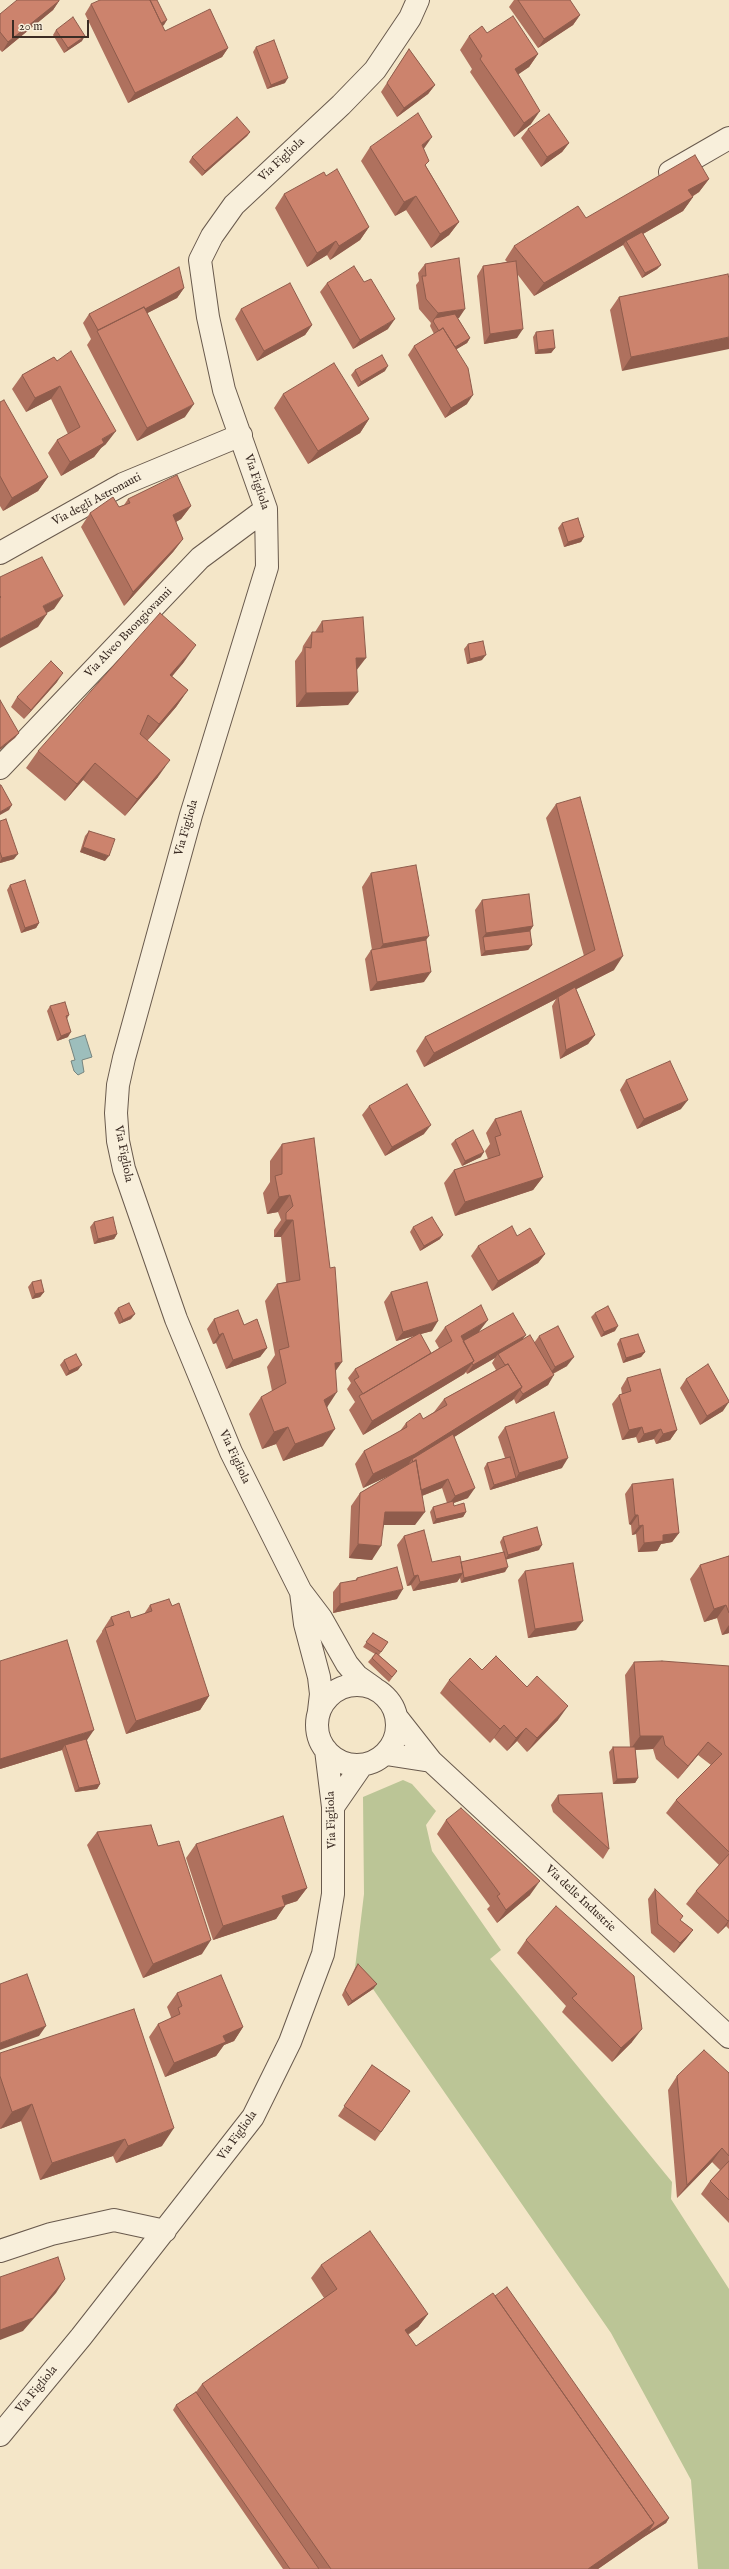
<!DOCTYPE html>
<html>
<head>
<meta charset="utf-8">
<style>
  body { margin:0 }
  #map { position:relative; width:729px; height:2569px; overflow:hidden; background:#f4e6c8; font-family:"IM FELL English",serif }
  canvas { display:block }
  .scale { position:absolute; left:12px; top:20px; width:77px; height:18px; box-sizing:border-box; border:2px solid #3b2c24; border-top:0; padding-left:5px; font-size:12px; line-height:14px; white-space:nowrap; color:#3b2c24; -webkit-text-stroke:3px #f8efdb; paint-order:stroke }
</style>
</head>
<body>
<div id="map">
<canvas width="729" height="2569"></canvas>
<div class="scale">20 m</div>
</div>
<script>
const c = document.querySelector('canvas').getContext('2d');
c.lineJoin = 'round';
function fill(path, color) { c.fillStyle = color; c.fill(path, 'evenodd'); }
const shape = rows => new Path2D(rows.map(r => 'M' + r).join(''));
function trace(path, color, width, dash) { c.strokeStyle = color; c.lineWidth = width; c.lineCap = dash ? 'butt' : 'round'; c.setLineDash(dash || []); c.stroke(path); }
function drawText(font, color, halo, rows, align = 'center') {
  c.font = font + ' "IM FELL English",serif'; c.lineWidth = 3.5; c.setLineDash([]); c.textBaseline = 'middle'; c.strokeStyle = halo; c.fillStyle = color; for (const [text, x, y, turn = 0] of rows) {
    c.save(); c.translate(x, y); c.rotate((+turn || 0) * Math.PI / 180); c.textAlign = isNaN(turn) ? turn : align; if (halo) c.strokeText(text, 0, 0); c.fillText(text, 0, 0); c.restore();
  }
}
fill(shape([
  [403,1780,412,1784,436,1811,426,1825,432,1851,501,1950,490,1959,672,2182,671,2199,729,2289,729,2569,698,2569,691,2480,611,2333,373,1989,355,1968,364,1894,363,1797]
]), '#bbc596');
const water = shape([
  [85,1035,92,1057,82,1060,84,1072,78,1075,74,1071,71,1061,75,1060,69,1040,85,1035]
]);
fill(water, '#9dbebc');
trace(water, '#76847f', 1);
const minor = shape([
  [670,172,729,138],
  [0,553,123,484,241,435],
  [0,768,200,558,266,509],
  [302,1593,321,1618,347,1664,357,1676,374,1688],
  '317 1725a40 40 0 1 1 80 0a40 40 0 1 1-80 0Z',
  [319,1711,321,1694,319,1677,305,1624,301,1592,231,1452,176,1319,124,1169,118,1141,116,1113,118,1085,124,1058,191,815,267,567,266,509,224,390,208,317,200,260,212,236,234,205,341,105,375,70,410,18,418,0],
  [398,1719,431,1761,729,2037],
  [386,1754,431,1761],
  [333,1807,362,1765],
  [0,2251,51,2234,114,2220,165,2231],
  [0,2435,81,2337,253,2117,290,2042,323,1954,333,1894,333,1807,326,1750]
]);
trace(minor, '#695a4d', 24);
trace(minor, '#f8efdb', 22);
fill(shape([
  [514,0,518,0,580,15,573,25,538,48,509,7],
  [59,1,53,10,2,52,0,50,0,14],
  [91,4,164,25,162,26,165,31,228,48,222,57,128,103,85,14],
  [56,30,82,41,64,53,53,35],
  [487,33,538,54,529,67,518,74,531,124,514,137,470,72,472,69,460,50,469,36],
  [256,47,285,83,267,89,253,52],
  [409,49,435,85,428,94,397,117,381,92],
  [528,129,569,143,562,152,541,167,521,138],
  [250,132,247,136,202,176,189,162,192,157],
  [370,147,424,149,426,166,459,222,449,235,431,248,406,210,395,216,361,161],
  [326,176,369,227,360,240,330,260,327,255,307,267,275,208,284,194],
  [709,179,699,192,692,197,693,197,683,211,643,234,661,265,657,269,642,278,623,245,534,296,518,275,517,338,484,344,477,276,483,266,507,262,505,260,514,246,586,218],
  [425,264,470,338,467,343,456,349,467,404,445,418,408,355,414,346,434,334,430,326,431,323,419,309,416,285,419,281,418,273],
  [729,279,622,371,610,310,619,297],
  [327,283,388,329,353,349,320,292],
  [184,288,177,298,147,313,185,417,137,441,87,345,91,339,83,323,89,314],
  [241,309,312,325,305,335,257,361,235,319],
  [536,332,555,348,551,353,535,354,533,337],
  [54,357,106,444,101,448,94,457,61,476,48,453,57,440,68,434,51,399,26,412,12,389,22,375],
  [355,370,385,371,358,387,351,375],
  [283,394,369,419,360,433,308,464,274,408],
  [0,402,48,477,38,491,3,511,0,506],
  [128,499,191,506,181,519,176,522,183,539,173,552,124,606,81,527,90,513,119,507,124,505],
  [562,523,584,537,581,542,564,547,558,528],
  [322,621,357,671,348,705,296,707,295,661,302,651,303,646,312,632,315,632],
  [468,644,482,660,467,664,464,649],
  [184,662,172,676,188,690,176,707,147,741,158,777,125,816,83,780,65,801,26,768,38,751],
  [57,682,24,719,11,707,17,697],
  [556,804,614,970,576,989,595,1035,588,1044,560,1059,552,1006,556,999,424,1067,416,1051,425,1037,584,956,546,818],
  [0,821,14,859,0,863],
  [89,831,105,861,80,852,85,836],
  [371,873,426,940,424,982,370,991,365,959,371,950,372,950,362,887],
  [10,885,39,923,36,928,21,933,7,890],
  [482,900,533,926,530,931,532,945,528,950,481,956,475,910],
  [50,1006,69,1015,67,1019,68,1037,57,1041,47,1011],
  [626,1080,681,1109,637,1129,620,1090],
  [369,1106,424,1134,385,1156,362,1115],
  [495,1119,543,1177,533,1190,455,1216,444,1183,454,1170,488,1159,485,1151,490,1144,486,1133],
  [455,1140,481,1157,462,1166,451,1144],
  [282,1144,336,1371,327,1408,323,1446,283,1461,276,1444,262,1449,249,1414,261,1397,272,1391,267,1367,275,1355,265,1301,277,1284,286,1282,281,1237,274,1237,274,1230,281,1220,278,1212,267,1214,263,1193,270,1182,270,1161],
  [94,1222,117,1234,114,1239,94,1244,90,1227],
  [413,1227,440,1239,420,1251,410,1232],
  [517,1236,545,1254,538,1263,492,1291,471,1256,478,1246],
  [32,1282,44,1292,40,1297,32,1299,28,1287],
  [391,1292,432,1331,420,1334,431,1353,439,1348,435,1341,445,1327,523,1339,534,1343,539,1336,567,1366,553,1374,548,1385,516,1404,514,1399,454,1437,468,1498,453,1503,454,1506,466,1512,463,1517,433,1524,430,1512,433,1507,447,1503,442,1488,422,1496,415,1525,384,1525,372,1560,349,1558,351,1506,360,1493,392,1474,363,1488,355,1464,364,1451,400,1431,406,1423,423,1419,434,1412,444,1399,496,1370,492,1363,495,1358,467,1374,466,1372,464,1374,363,1435,349,1410,355,1402,347,1389,351,1383,348,1378,355,1369,414,1336,396,1341,384,1302],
  [118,1308,131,1319,119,1324,114,1313],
  [595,1313,615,1331,601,1337,591,1317],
  [214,1319,244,1325,267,1348,260,1357,226,1369,216,1343,213,1344,207,1329],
  [620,1339,645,1352,641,1357,623,1363,617,1344],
  [64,1360,78,1370,66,1376,60,1365],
  [627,1378,677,1430,670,1440,656,1444,654,1439,638,1443,636,1437,622,1440,612,1404,619,1395,622,1394,621,1388],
  [686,1379,723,1411,700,1425,680,1388],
  [505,1427,562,1468,490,1490,484,1468,487,1463,505,1458,498,1437],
  [632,1484,679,1533,672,1542,661,1544,657,1551,638,1552,636,1534,632,1535,631,1525,629,1524,625,1494],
  [404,1536,432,1562,461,1562,503,1552,500,1542,503,1537,539,1550,506,1559,505,1572,461,1583,460,1578,457,1582,413,1591,411,1585,407,1586,397,1545],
  [729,1556,729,1633,722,1635,717,1618,704,1622,690,1579,700,1565],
  [525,1571,576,1630,528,1638,518,1580],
  [357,1578,397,1599,333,1613,333,1592,340,1583,355,1581],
  [150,1605,172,1606,209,1696,200,1710,126,1734,96,1641,102,1632,102,1631,111,1617,131,1618,144,1614],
  [373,1633,388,1642,379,1655,397,1671,389,1682,368,1662,375,1654,363,1647],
  [0,1661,87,1740,100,1784,97,1789,75,1792,62,1750,0,1769],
  [634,1662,729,1666,729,1929,726,1926,718,1934,686,1904,696,1891,719,1865,666,1813,676,1800,711,1765,698,1755,678,1779,656,1759,653,1749,635,1750,638,1778,635,1783,613,1784,609,1752,613,1747,630,1747,625,1675],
  [482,1670,558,1720,527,1752,517,1741,507,1751,494,1738,490,1743,440,1693,449,1680],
  [558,1795,609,1849,603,1859,553,1812,551,1805],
  [446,1820,530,1895,497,1923,487,1909,490,1906,437,1834],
  [97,1832,158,1846,202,1954,143,1978,87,1845],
  [196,1844,307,1888,297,1901,285,1905,276,1919,213,1940,186,1858],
  [655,1889,680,1920,693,1930,686,1939,674,1953,651,1933,648,1899],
  [526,1940,632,2042,612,2062,562,2012,566,2006,517,1953],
  [358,1964,377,1984,373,1989,348,2006,342,1995,355,1968],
  [177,1993,243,2027,234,2041,224,2045,216,2056,165,2077,149,2037,158,2024,170,2019,171,2017,167,2007],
  [0,2053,162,2146,116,2163,113,2156,40,2180,21,2121,0,2129],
  [372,2065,410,2091,375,2141,338,2116],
  [729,2073,729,2223,701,2194,710,2181,720,2170,712,2162,677,2198,668,2090,677,2076],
  [321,2265,428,2314,418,2327,408,2335,416,2346,669,2518,666,2523,644,2537,598,2569,283,2569,173,2410,176,2405,196,2392,202,2384,324,2298,311,2278]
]), '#af715e');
fill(shape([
  [59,1,53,10,2,52,8,42],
  [580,15,573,25,538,48,544,39],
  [167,20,164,25,153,30,156,25],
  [85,36,82,41,64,53,68,48],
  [228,48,222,57,128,103,135,93],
  [538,54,529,67,506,83,515,69],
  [288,78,285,83,267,89,271,85],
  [435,85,428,94,397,117,404,108],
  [540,111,531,124,514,137,524,123],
  [250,132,247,136,202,176,205,171],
  [432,137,423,150,422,145],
  [569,143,562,152,541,167,547,157],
  [709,179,699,192,679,204,688,190],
  [416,196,406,210,395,216,404,202],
  [693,197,683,211,627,243,626,241,623,245,534,296,544,283],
  [459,222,449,235,431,248,440,234],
  [369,227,360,240,330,260,339,246],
  [336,241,327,255,307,267,317,253],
  [661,265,657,269,642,278,645,273],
  [184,288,177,298,134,320,98,334],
  [465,309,459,318,434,322,433,321,438,313],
  [395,319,388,329,353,349,360,340],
  [312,325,305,335,257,361,264,351],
  [523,329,517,338,484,344,490,334],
  [729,337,729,349,622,371,631,357],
  [470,338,467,343,447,355,451,350],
  [555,348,551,353,535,354,538,350],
  [388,366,385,371,358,387,361,382],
  [60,386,51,399,26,412,35,398],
  [473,395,467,404,445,418,451,408],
  [194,404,185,417,137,441,147,428],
  [369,419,360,433,308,464,318,451],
  [116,431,106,444,101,448,94,457,61,476,70,462,102,439],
  [48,477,38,491,3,511,12,498],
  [191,506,181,519,163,529,173,515],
  [584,537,581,542,564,547,568,542],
  [183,539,173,552,124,606,133,592],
  [63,596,54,609,34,620,43,606],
  [47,614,38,627,0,648,0,639],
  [196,645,184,662,159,692,170,675],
  [486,655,482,660,467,664,470,659],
  [356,658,366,658,356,671],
  [63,673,57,682,24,719,31,710],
  [188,690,176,707,147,741,159,724],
  [358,692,348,705,296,707,306,693],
  [19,733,15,738,0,750,0,748],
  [170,760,158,777,125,816,137,799],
  [95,763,83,780,65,801,77,784],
  [12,805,9,810,0,815,0,812],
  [83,847,109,856,105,861,80,852],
  [18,854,14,859,0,863,0,862,2,858],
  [39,923,36,928,21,933,25,928],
  [533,926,527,936,483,937,486,933],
  [429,936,419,950,373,958,383,944],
  [532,945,528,950,481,956,485,951],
  [623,956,614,970,559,998,558,997,556,999,424,1067,434,1053],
  [431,972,424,982,370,991,377,982],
  [71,1032,68,1037,57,1041,61,1036],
  [595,1035,588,1044,560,1059,566,1050],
  [688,1100,681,1109,637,1129,644,1119],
  [431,1125,424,1134,385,1156,392,1147],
  [484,1152,481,1157,462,1166,465,1161],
  [543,1177,533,1190,455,1216,465,1202],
  [290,1195,278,1212,267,1214,279,1197],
  [286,1220,293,1220,281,1237,274,1237],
  [117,1234,114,1239,94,1244,98,1239],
  [443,1235,440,1239,420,1251,424,1246],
  [545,1254,538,1263,492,1291,498,1281],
  [44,1292,40,1297,32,1299,35,1294],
  [135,1314,131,1319,119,1324,123,1320],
  [488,1320,478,1333,461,1343,461,1336],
  [438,1321,432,1331,396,1341,403,1332],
  [618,1326,615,1331,601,1337,604,1332],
  [223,1333,216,1343,213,1344,219,1335],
  [526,1335,519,1344,498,1354,495,1358,467,1374,473,1365],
  [267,1348,260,1357,226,1369,233,1360],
  [645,1352,641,1357,623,1363,626,1358],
  [574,1357,567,1366,548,1376,555,1367],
  [474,1361,464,1374,363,1435,372,1421],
  [342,1362,330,1379,335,1363],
  [82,1365,78,1370,66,1376,69,1371],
  [554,1375,548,1385,516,1404,523,1394],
  [522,1387,513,1400,413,1463,412,1459,406,1468,363,1488,373,1474],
  [337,1392,326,1409,324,1400],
  [729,1402,723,1411,700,1425,707,1416],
  [288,1427,276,1444,262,1449,274,1432],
  [642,1427,636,1437,622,1440,629,1430],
  [335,1429,323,1446,283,1461,295,1444],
  [661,1429,654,1439,638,1443,644,1434],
  [677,1430,670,1440,656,1444,663,1434],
  [568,1458,562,1468,490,1490,494,1485,516,1478,519,1473],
  [448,1479,442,1488,411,1500,418,1491],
  [475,1488,468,1498,448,1505,455,1496],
  [385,1512,425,1512,415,1525,376,1525],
  [466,1512,463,1517,433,1524,436,1519],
  [635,1515,638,1515,631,1525,629,1524],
  [643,1525,636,1534,632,1535,639,1526],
  [679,1533,672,1542,661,1544,657,1551,638,1552,644,1543,663,1535],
  [358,1544,381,1546,372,1560,349,1558],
  [542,1545,539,1550,505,1560,508,1555],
  [508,1567,505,1572,461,1583,464,1578],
  [463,1573,457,1582,413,1591,420,1582],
  [418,1575,411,1585,407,1586,414,1576],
  [403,1589,397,1599,333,1613,340,1604],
  [726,1605,717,1618,704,1622,714,1609],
  [583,1621,576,1630,528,1638,535,1629],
  [729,1625,729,1633,722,1635],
  [209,1696,200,1710,126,1734,136,1721],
  [568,1706,558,1720,527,1752,537,1738],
  [504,1725,494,1738,490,1743,500,1729],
  [526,1728,517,1741,507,1751,516,1738],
  [94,1730,85,1743,65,1745,62,1750,0,1769,0,1759],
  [640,1736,663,1736,653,1749,630,1750],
  [708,1742,698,1755,678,1779,688,1766],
  [638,1778,635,1783,613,1784,617,1779],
  [100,1784,97,1789,75,1792,79,1788],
  [540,1881,530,1895,497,1923,506,1910],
  [307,1888,297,1901,273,1909,282,1896],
  [285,1906,276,1919,213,1940,223,1926],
  [729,1920,729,1921,726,1926,718,1934],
  [693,1930,686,1939,674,1953,680,1943],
  [211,1940,202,1954,143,1978,153,1964],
  [377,1984,373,1989,348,2006,352,2001],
  [46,2026,39,2036,0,2050,0,2043],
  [243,2027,234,2041,224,2045,216,2056,165,2077,174,2063,223,2036],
  [642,2029,632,2042,612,2062,621,2048],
  [32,2104,21,2121,0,2129,12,2112],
  [174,2128,162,2146,116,2163,128,2146],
  [125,2139,113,2156,40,2180,52,2163],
  [722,2148,712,2162,677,2198,687,2185],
  [65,2279,56,2293,23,2331,0,2340,0,2330],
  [428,2314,418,2327,395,2343,405,2330],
  [669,2518,666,2523,644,2537,648,2532],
  [654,2523,644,2537,598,2569,588,2569]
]), '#8f5c4c');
const building = shape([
  [17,0,59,0,59,1,8,42,0,32,0,14,17,0],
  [100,0,150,0,165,31,210,9,228,48,135,93,91,4,100,0],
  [150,0,157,0,167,20,161,23,150,0],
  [518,0,570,0,580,15,544,39,518,0],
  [513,16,538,54,515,69,540,111,524,123,480,59,482,56,469,36,482,26,487,33,513,16],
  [73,17,85,36,68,48,56,30,73,17],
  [274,40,288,78,271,85,256,47,274,40],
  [409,49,435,85,404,108,387,83,409,49],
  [418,113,432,137,422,145,429,161,425,165,459,222,440,234,416,196,404,202,370,147,418,113],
  [549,114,569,143,547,157,528,129,549,114],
  [237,117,250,132,205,171,192,157,237,117],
  [695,155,709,179,688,190,693,197,544,283,514,246,578,206,586,218,695,155],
  [337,169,369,227,339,246,336,241,317,253,284,194,324,172,326,176,337,169],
  [642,232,661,265,645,273,626,241,642,232],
  [459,258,465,309,438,313,426,299,422,276,426,276,425,264,459,258],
  [516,261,523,329,490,334,483,266,516,261],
  [354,266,364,282,371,279,395,319,360,340,327,283,354,266],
  [179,267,184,288,145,309,144,307,98,330,89,314,179,267],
  [728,274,729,279,729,337,631,357,619,297,728,274],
  [290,283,312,325,264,351,241,309,290,283],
  [144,307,194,404,147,428,97,331,144,307],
  [455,314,470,338,455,347,443,328,439,331,433,321,435,318,455,314],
  [443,328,468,368,473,395,451,408,414,346,443,328],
  [553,330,555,348,538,350,536,332,553,330],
  [71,351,116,431,102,439,104,443,70,462,57,440,80,427,60,386,35,398,22,375,54,357,57,361,71,351],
  [382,355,388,366,361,382,355,370,382,355],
  [334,363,369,419,318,451,283,394,334,363],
  [4,400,48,477,12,498,0,476,0,402,4,400],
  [177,475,191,506,173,515,183,539,133,592,90,513,113,497,119,507,130,503,128,499,177,475],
  [578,518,584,537,568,542,562,523,578,518],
  [42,557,63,596,43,606,47,614,0,639,0,598,1,597,0,596,0,577,42,557],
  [160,613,196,645,170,675,188,690,159,724,148,715,140,734,170,760,137,799,95,763,77,784,38,751,160,613],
  [363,617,366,658,356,658,358,692,306,693,305,647,311,648,312,632,323,632,322,621,363,617],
  [483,641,486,655,470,659,468,644,483,641],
  [51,661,63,673,31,710,17,697,51,661],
  [0,700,19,733,0,748,0,700],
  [0,785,1,785,12,805,0,812,0,785],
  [580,797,623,956,434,1053,425,1037,595,950,556,804,580,797],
  [6,819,18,854,2,858,0,852,0,821,6,819],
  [89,831,115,839,109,856,83,847,89,831],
  [416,865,429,936,383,944,371,873,416,865],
  [25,880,39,923,25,928,10,885,25,880],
  [529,894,533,926,486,933,482,900,529,894],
  [530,931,532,945,485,951,483,937,530,931],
  [426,940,431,972,377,982,371,950,426,940],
  [575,987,595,1035,566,1050,558,997,575,987],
  [65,1002,69,1015,66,1016,71,1032,61,1036,50,1006,65,1002],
  [670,1061,688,1100,644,1119,626,1080,670,1061],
  [407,1084,431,1125,392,1147,369,1106,407,1084],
  [521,1111,543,1177,465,1202,454,1170,500,1155,495,1137,501,1135,495,1119,521,1111],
  [473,1130,484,1152,465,1161,455,1140,473,1130],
  [314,1138,330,1268,335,1267,342,1362,335,1363,337,1392,324,1400,335,1429,295,1444,288,1427,274,1432,261,1397,286,1383,279,1350,289,1347,277,1284,300,1280,293,1220,286,1220,286,1213,293,1206,290,1195,279,1197,275,1176,282,1174,282,1144,314,1138],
  [113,1217,117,1234,98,1239,94,1222,113,1217],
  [432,1217,443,1235,424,1246,413,1227,432,1217],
  [512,1226,517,1236,530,1228,545,1254,498,1281,478,1246,512,1226],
  [41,1280,44,1292,35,1294,32,1282,41,1280],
  [427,1282,438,1321,403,1332,391,1292,427,1282],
  [129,1303,135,1314,123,1320,118,1308,129,1303],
  [481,1305,488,1320,461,1336,474,1361,372,1421,359,1396,452,1341,445,1327,481,1305],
  [608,1306,618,1326,604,1332,595,1313,608,1306],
  [238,1310,244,1325,257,1319,267,1348,233,1360,223,1333,219,1335,214,1319,238,1310],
  [513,1313,526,1335,473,1365,472,1363,474,1361,463,1341,513,1313],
  [558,1326,574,1357,555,1367,539,1336,558,1326],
  [420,1333,431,1353,363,1394,354,1380,359,1377,355,1369,420,1333],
  [638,1334,645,1352,626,1358,620,1339,638,1334],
  [530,1335,554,1375,523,1394,520,1390,522,1387,508,1364,505,1365,498,1354,530,1335],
  [76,1354,82,1365,69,1371,64,1360,76,1354],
  [508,1364,522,1387,415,1454,373,1474,364,1451,407,1427,406,1423,420,1413,423,1419,447,1405,444,1399,508,1364],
  [708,1364,729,1401,729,1402,707,1416,686,1379,708,1364],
  [660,1369,677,1430,663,1434,661,1429,644,1434,642,1427,629,1430,619,1395,631,1391,627,1378,660,1369],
  [554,1412,568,1458,519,1473,505,1427,554,1412],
  [453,1434,475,1488,455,1496,448,1479,421,1490,416,1460,413,1462,412,1459,453,1434],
  [510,1457,516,1478,494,1485,487,1463,510,1457],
  [416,1460,425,1512,385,1512,381,1546,358,1544,360,1493,416,1460],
  [673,1479,679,1533,663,1535,663,1541,644,1543,643,1525,639,1526,638,1515,635,1515,632,1484,673,1479],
  [453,1501,454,1506,464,1503,466,1512,436,1519,433,1507,453,1501],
  [537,1527,542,1545,508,1555,503,1537,537,1527],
  [424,1530,432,1562,460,1556,463,1573,420,1582,418,1575,414,1576,404,1536,424,1530],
  [504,1552,508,1567,464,1578,461,1562,504,1552],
  [729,1556,729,1613,726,1605,714,1609,700,1565,729,1556],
  [573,1563,583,1621,535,1629,525,1571,573,1563],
  [397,1567,403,1589,340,1604,340,1583,357,1580,357,1578,397,1567],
  [169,1599,172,1606,179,1603,209,1696,136,1721,105,1628,114,1625,111,1617,129,1611,131,1618,152,1611,150,1605,169,1599],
  [373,1633,388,1642,381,1652,366,1642,373,1633],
  [67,1640,94,1730,0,1759,0,1661,67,1640],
  [376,1653,397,1671,392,1677,372,1658,376,1653],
  [496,1656,527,1687,537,1676,568,1706,537,1738,526,1728,516,1738,504,1725,500,1729,449,1680,470,1658,482,1670,496,1656],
  [662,1661,729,1666,729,1852,676,1800,722,1754,708,1742,688,1766,665,1745,663,1736,640,1736,634,1662,662,1661],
  [86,1739,100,1784,79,1788,65,1745,86,1739],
  [613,1747,635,1747,638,1778,617,1779,613,1747],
  [602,1793,609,1849,559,1803,558,1795,602,1793],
  [461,1808,540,1881,506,1910,497,1896,500,1894,446,1820,461,1808],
  [283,1816,307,1888,282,1896,285,1906,223,1926,196,1844,283,1816],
  [151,1825,158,1846,179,1841,211,1940,153,1964,97,1832,151,1825],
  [729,1854,729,1920,728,1921,696,1891,729,1854],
  [655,1889,683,1916,680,1920,693,1930,680,1943,658,1924,655,1889],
  [556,1906,634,1976,642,2029,621,2048,572,1998,577,1994,526,1940,556,1906],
  [358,1964,377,1984,352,2001,345,1990,358,1964],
  [27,1974,46,2026,0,2043,0,1984,27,1974],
  [221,1975,243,2027,223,2036,226,2042,174,2063,158,2024,180,2014,178,2008,182,2006,177,1993,221,1975],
  [134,2009,174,2128,128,2146,125,2139,52,2163,32,2104,12,2112,0,2076,0,2053,134,2009],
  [704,2050,729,2073,729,2156,722,2148,687,2185,677,2076,704,2050],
  [372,2065,410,2091,381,2132,344,2106,372,2065],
  [729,2161,729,2200,710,2181,729,2161],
  [370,2231,428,2314,405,2330,416,2346,493,2293,654,2523,588,2569,331,2569,202,2384,337,2289,321,2265,370,2231],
  [58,2257,65,2279,33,2318,0,2330,0,2277,58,2257],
  [507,2287,669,2518,648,2532,654,2523,495,2296,507,2287],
  [196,2392,319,2569,290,2569,176,2405,196,2392]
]);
fill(building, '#cc836d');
trace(building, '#8f5c4c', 1);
drawText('12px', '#3b2c24', '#f8efdb', [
  ["Via Figliola",282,160,-43],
  ["Via Figliola",256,482,72],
  ["Via degli Astronauti",97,500,-28],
  ["Via Alveo Buongiovanni",129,633,-46],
  ["Via Figliola",187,828,-74],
  ["Via Figliola",123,1154,79],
  ["Via Figliola",234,1457,65],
  ["Via Figliola",332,1820,-92],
  ["Via delle Industrie",580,1899,43],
  ["Via Figliola",238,2136,-54],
  ["Via Figliola",37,2390,-50]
]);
</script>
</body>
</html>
